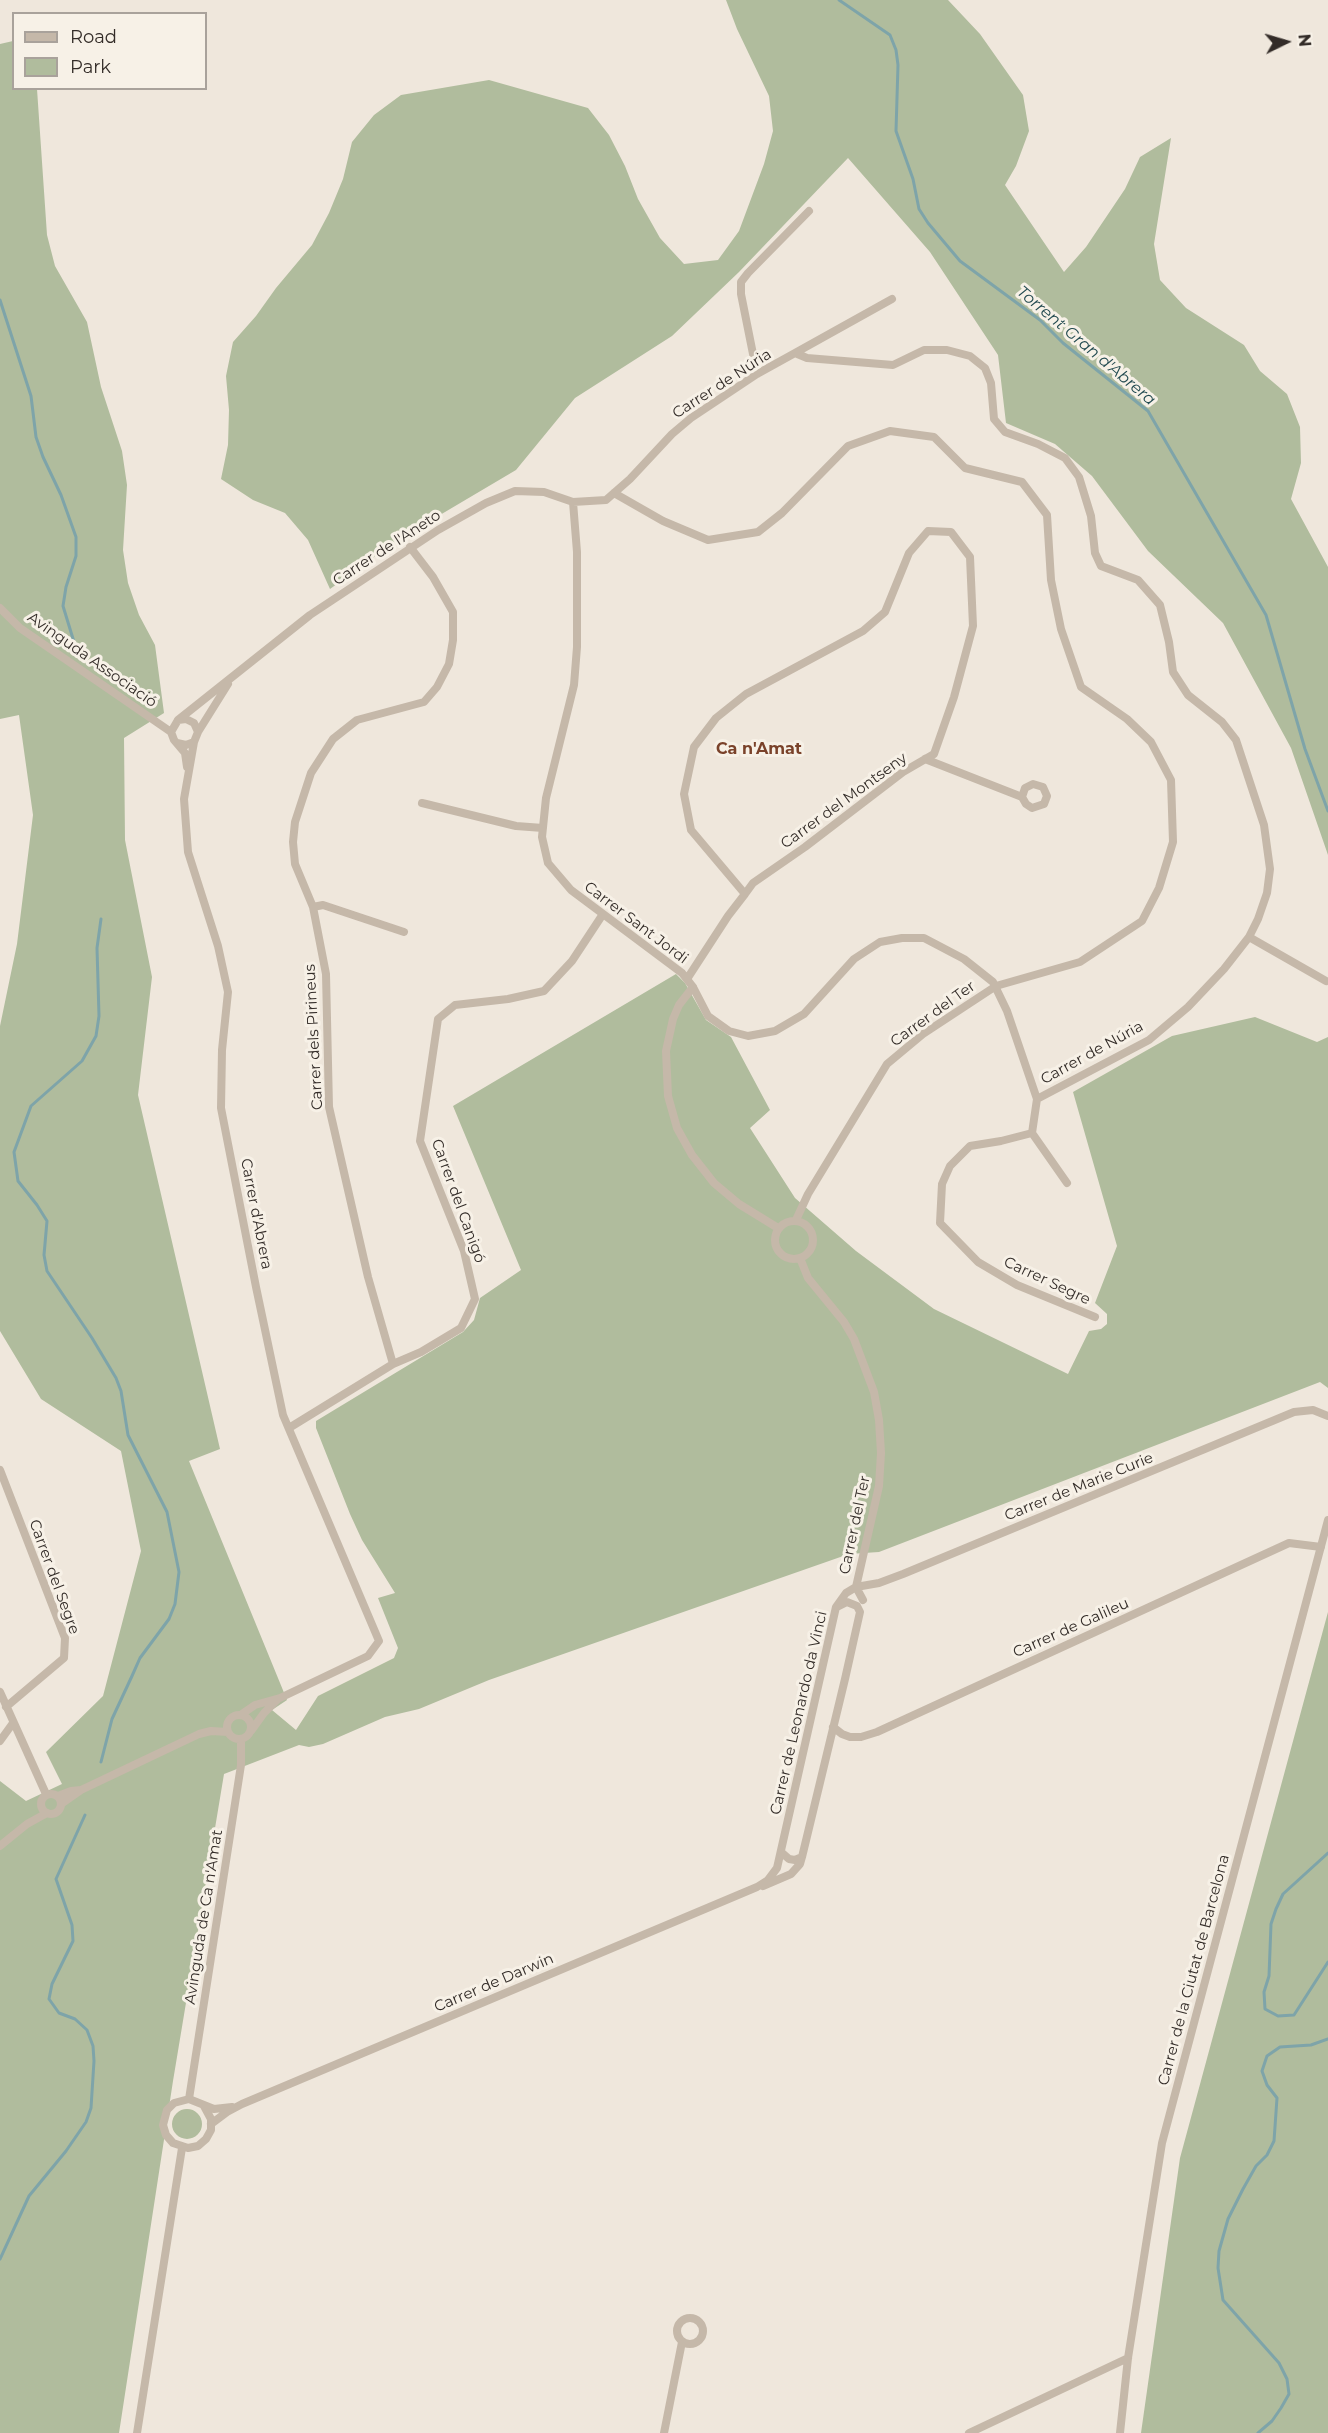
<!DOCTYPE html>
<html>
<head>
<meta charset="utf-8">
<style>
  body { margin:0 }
  #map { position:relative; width:1328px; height:2433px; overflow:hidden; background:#efe7dc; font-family:Montserrat,sans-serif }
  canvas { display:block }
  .legend { position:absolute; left:12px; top:12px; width:195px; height:78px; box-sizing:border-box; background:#f7f1e7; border:2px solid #a9a29b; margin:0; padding:8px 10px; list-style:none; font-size:18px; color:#332c28 }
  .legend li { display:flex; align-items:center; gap:12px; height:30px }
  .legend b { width:30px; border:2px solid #a9a29b }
  .north { position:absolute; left:1256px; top:12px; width:60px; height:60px; -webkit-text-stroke:4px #f7f1e7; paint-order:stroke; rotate:85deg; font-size:16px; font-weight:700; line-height:24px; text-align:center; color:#332c28 }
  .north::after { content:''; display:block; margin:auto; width:21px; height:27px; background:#332c28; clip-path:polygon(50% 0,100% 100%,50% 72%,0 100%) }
</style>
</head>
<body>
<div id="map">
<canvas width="1328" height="2433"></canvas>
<ul class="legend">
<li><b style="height:8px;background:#c5b8a9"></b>Road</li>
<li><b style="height:16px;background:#b0bc9d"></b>Park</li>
</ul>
<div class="north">N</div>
</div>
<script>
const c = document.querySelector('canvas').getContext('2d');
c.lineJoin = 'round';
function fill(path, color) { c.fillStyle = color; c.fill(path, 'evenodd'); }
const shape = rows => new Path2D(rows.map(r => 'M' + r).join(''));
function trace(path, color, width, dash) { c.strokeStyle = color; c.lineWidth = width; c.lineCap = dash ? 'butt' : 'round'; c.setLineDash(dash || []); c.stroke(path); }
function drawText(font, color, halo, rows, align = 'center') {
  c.font = font + ' Montserrat,sans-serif'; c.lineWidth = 6; c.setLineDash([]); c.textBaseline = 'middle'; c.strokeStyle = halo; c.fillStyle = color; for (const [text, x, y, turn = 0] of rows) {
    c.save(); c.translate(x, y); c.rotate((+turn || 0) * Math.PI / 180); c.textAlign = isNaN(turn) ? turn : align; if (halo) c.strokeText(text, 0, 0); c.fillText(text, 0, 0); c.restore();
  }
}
fill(shape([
  [726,0,948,0,980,34,1023,95,1029,131,1016,166,1005,185,1064,272,1086,247,1125,189,1140,157,1171,138,1154,244,1160,280,1186,308,1244,345,1260,371,1287,394,1300,427,1301,463,1291,499,1328,567,1328,855,1291,748,1223,623,1148,551,1092,476,1055,444,1006,423,998,355,930,252,848,158,739,272,672,336,575,398,516,470,396,541,330,589,308,540,285,513,253,500,221,479,228,445,229,410,226,376,233,342,256,316,276,288,312,245,329,213,343,179,352,142,374,115,401,95,489,80,588,108,609,135,625,166,638,199,660,238,684,264,718,260,739,231,764,164,773,131,769,96,737,29],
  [13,41,14,88,37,89,47,235,55,266,87,322,101,387,122,451,127,485,123,550,128,583,139,615,155,645,164,713,124,738,125,840,152,977,138,1095,220,1449,189,1461,287,1700,272,1710,296,1730,318,1696,394,1658,398,1648,378,1598,395,1593,362,1540,350,1514,316,1428,316,1421,463,1332,474,1320,480,1298,521,1270,453,1106,676,974,685,983,706,1020,731,1037,770,1110,750,1128,795,1198,856,1251,934,1309,1068,1374,1089,1331,1101,1329,1107,1324,1107,1314,1095,1303,1117,1246,1073,1092,1172,1036,1255,1017,1317,1042,1328,1037,1328,1388,1320,1382,879,1552,849,1554,489,1680,419,1709,385,1717,323,1744,309,1747,299,1745,224,1774,173,2081,119,2433,0,2433,0,1781,26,1801,62,1784,46,1752,103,1696,141,1551,121,1451,41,1399,0,1331,0,1026,17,944,33,815,19,715,0,719,0,44],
  [1328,1612,1328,2433,1141,2433,1180,2158],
  '172 2124a15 15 0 1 1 30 0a15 15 0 1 1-30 0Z'
]), '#b0bc9d');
trace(shape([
  [839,0,890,35,896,50,898,65,896,131,913,179,919,209,928,223,960,261,1040,320,1063,343,1148,411,1266,615,1305,749,1328,811],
  [0,300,31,396,36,437,43,457,61,495,76,537,76,556,66,587,63,606,74,642],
  [101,1762,112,1719,132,1676,140,1658,169,1619,175,1604,179,1572,167,1512,128,1435,121,1391,116,1378,92,1338,47,1271,44,1255,47,1221,37,1205,18,1181,14,1152,31,1106,82,1061,96,1036,99,1016,97,948,101,919],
  [1328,1853,1283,1894,1276,1909,1271,1924,1269,1976,1264,1992,1265,2009,1278,2016,1294,2015,1328,1962],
  [0,2259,29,2196,66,2151,86,2122,91,2108,94,2061,93,2046,87,2030,75,2019,59,2013,49,1999,52,1984,73,1941,72,1925,56,1879,85,1815],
  [1258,2433,1272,2421,1281,2408,1289,2394,1287,2379,1279,2363,1223,2300,1218,2268,1219,2251,1228,2219,1243,2189,1256,2166,1267,2155,1274,2141,1277,2098,1267,2085,1262,2071,1267,2056,1280,2047,1311,2045,1328,2039]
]), '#7ea4a9', 3);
trace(shape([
  [795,353,892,299],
  [757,374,741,294,741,282,748,273,809,211],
  [614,493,663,521,708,540,758,532,782,513,848,446,890,431,934,437,965,468,1022,482,1047,515,1051,580,1061,629,1081,687,1127,719,1151,742,1171,780,1173,842,1159,888,1142,921,1080,962,996,986,923,1034,887,1064,808,1194,796,1220],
  [573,502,577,552,577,647,574,685,546,798,542,837,548,863,571,890,682,973,693,987,708,1016,729,1031,748,1036,775,1031,804,1014,854,959,880,942,902,938,924,938,964,959,993,982,1007,1011,1037,1099,1032,1133],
  [0,608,20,628,171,732],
  [178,720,310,615,438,530,486,503,515,491,544,492,573,502,606,500,630,479,672,434,691,418,757,374,795,353,807,358,893,365,924,350,947,350,970,356,985,368,991,383,994,419,1005,432,1038,444,1065,458,1079,477,1091,516,1095,553,1101,566,1138,580,1160,605,1169,642,1173,672,1188,695,1222,722,1236,740,1264,825,1270,869,1267,893,1258,919,1249,937,1224,969,1188,1007,1149,1040,1037,1099],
  [198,732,228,684],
  [194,742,184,799,188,852,218,946,228,992,222,1050,221,1108,256,1287,283,1415,379,1641,368,1656,280,1698,255,1705,242,1714],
  [177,743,186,745,194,742,198,732,194,723,186,719,178,720,171,732,174,740,185,753,187,767],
  [925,759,1022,797,1026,804,1032,808,1044,804,1047,796,1043,787,1033,784,1025,788,1022,797],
  [422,803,516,826,543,828],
  [313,907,323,905,404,932],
  [1249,937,1326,981],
  [687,979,728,916,745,894,753,883,805,847,903,772,934,754,954,697,973,626,970,557,951,532,928,531,909,553,885,612,863,631,746,694,716,718,694,747,684,794,691,830,745,894],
  [693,987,679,1005,673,1019,666,1051,668,1096,677,1128,692,1155,714,1183,739,1204,778,1228],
  [1032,1133,1001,1141,970,1146,950,1166,942,1184,940,1223,978,1262,1017,1285,1095,1317],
  [1032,1133,1067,1183],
  '775 1240a19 19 0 1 1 38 0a19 19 0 1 1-38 0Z',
  [800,1258,808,1278,844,1322,854,1339,874,1392,879,1420,881,1453,879,1486,856,1587,863,1600],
  [393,1364,368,1277,329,1107,326,974,313,907,295,864,293,842,295,822,311,773,333,739,357,720,424,702,437,687,449,664,453,640,453,612,433,577,410,547],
  [289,1428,393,1364,421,1352,461,1328,475,1299,464,1251,420,1141,438,1019,455,1005,508,999,544,991,572,961,603,914],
  [0,1470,65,1638,64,1658,6,1707],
  [0,1692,46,1794],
  '227 1727a12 12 0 1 1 24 0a12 12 0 1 1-24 0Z',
  [833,1727,842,1734,850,1737,861,1737,877,1732,1289,1543,1321,1547],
  [251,1731,264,1713,277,1700],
  [0,1741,13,1723],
  '41 1804a10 10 0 1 1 20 0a10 10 0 1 1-20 0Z',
  [58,1796,71,1791,81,1790],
  [61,1804,81,1790,199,1734,211,1731,228,1732],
  [0,1846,27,1824,47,1813],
  [781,1852,789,1859,795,1860,802,1857,845,1679,860,1612,857,1606,847,1602,837,1607],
  [763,1886,791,1874,800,1864,802,1857],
  [189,2099,241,1765,241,1739],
  [204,2106,211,2119,211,2130,206,2139,198,2146,188,2148,173,2143,166,2135,163,2125,167,2110,174,2103,189,2099,214,2109,232,2107],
  [211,2124,227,2112,242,2104,757,1887,768,1880,777,1868,836,1607,846,1593,856,1587,879,1583,903,1574,1294,1412,1313,1410,1328,1416],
  '677 2331a13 13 0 1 1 26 0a13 13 0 1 1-26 0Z',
  [137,2433,182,2148],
  [664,2433,682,2342],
  [969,2433,1128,2358],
  [1120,2433,1128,2358,1162,2143,1328,1520]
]), '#c5b8a9', 8);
drawText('15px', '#332c28', '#f7f1e7', [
  ["Carrer de Núria",722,384,-33],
  ["Carrer de l'Aneto",387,548,-33],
  ["Avinguda Associació",92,660,35],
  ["Carrer del Montseny",844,801,-36],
  ["Carrer Sant Jordi",636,923,37],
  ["Carrer del Ter",933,1014,-36],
  ["Carrer dels Pirineus",314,1037,-93],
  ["Carrer de Núria",1092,1053,-29],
  ["Carrer del Canigó",458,1201,70],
  ["Carrer d'Abrera",256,1214,79],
  ["Carrer Segre",1047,1281,25],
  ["Carrer de Marie Curie",1079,1487,-22],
  ["Carrer del Ter",855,1525,-78],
  ["Carrer del Segre",54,1577,70],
  ["Carrer de Galileu",1071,1628,-24],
  ["Carrer de Leonardo da Vinci",799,1713,-77],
  ["Avinguda de Ca n'Amat",204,1917,-81],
  ["Carrer de la Ciutat de Barcelona",1194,1970,-75],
  ["Carrer de Darwin",494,1983,-23]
]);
drawText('italic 16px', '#224a50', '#f7f1e7', [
  ["Torrent Gran d'Abrera",1086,346,40]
]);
drawText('bold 16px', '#7a422a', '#f7f1e7', [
  ["Ca n'Amat",759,749]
]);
</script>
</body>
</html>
